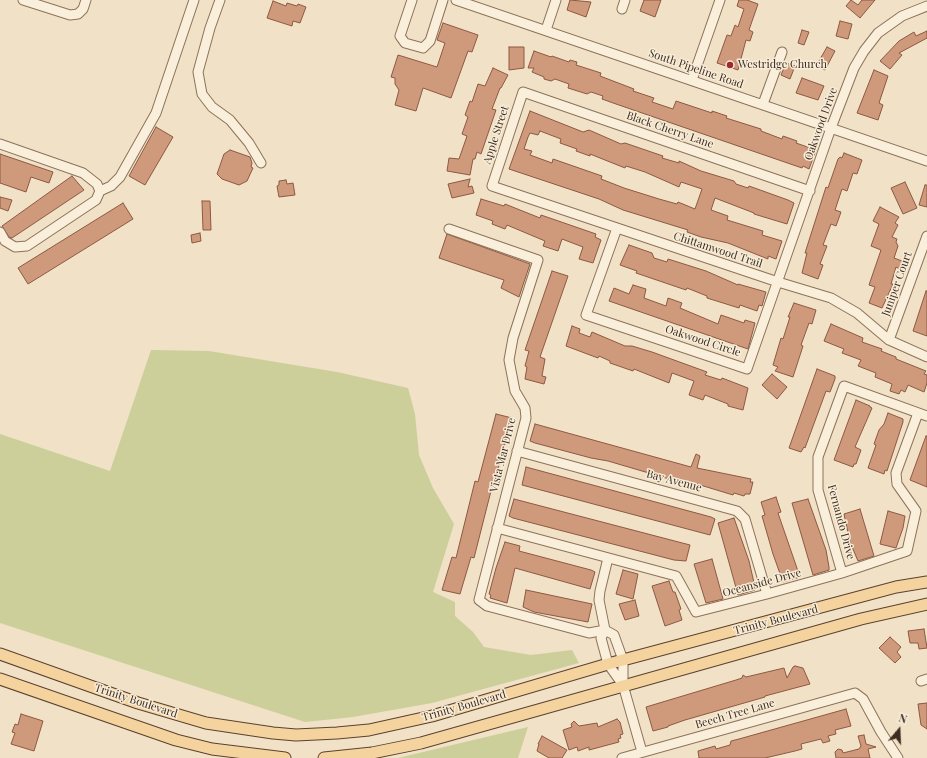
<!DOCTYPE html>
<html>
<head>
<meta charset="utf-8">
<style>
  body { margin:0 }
  #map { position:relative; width:927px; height:758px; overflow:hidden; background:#f0e1c7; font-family:"Playfair Display",serif }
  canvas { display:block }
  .north { position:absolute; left:879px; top:710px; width:40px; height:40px; -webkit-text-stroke:3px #f7ecd7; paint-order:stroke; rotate:19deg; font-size:11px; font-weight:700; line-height:16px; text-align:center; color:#3d2c1f }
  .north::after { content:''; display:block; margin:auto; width:14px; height:18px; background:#3d2c1f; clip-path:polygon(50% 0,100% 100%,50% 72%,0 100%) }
</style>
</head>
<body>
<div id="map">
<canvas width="927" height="758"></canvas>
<div class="north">N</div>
</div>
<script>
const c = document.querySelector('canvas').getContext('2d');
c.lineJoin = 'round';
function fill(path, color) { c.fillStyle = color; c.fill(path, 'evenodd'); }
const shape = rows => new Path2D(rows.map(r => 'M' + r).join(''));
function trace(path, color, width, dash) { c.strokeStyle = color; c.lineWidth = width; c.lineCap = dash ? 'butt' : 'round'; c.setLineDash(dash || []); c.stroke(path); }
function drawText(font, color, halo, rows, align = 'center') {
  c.font = font + ' "Playfair Display",serif'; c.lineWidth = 3; c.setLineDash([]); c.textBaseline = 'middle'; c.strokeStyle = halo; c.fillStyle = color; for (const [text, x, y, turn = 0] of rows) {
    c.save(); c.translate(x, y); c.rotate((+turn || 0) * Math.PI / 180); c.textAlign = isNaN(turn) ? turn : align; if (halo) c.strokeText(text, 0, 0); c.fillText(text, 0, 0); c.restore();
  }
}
fill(shape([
  [151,350,209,351,337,372,408,388,415,414,419,455,433,488,454,524,433,592,455,602,455,616,473,632,484,647,531,655,572,650,579,663,432,703,353,717,305,722,0,623,0,434,110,471],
  [528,727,518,758,398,758]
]), '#cccf9a');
const building = shape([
  [570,0,591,2,586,17,567,10,570,0],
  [644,0,661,0,655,17,640,11,644,0],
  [739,0,747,0,758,4,749,30,753,32,750,41,746,40,738,70,717,63,727,35,731,36,735,25,738,27,744,9,737,6,739,0],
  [851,0,858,5,862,0,875,0,860,18,846,6,851,0],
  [273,1,286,6,287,3,297,6,298,4,306,7,300,23,293,21,292,26,267,18,273,1],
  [840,21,852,24,848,39,836,36,840,21],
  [443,23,478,35,472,52,468,51,451,98,423,88,416,111,395,105,399,90,395,84,395,78,391,77,398,55,437,67,445,43,437,40,443,23],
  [802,30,809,32,804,45,798,43,802,30],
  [927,31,927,38,899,53,902,55,890,69,880,61,899,41,914,32,916,36,927,31],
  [509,47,524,47,524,68,509,70,509,47],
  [827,47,835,51,825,70,816,66,827,47],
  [534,51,551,57,552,56,569,62,570,60,577,62,576,65,601,73,600,76,634,89,633,91,654,98,652,102,673,109,676,101,712,113,712,111,727,116,726,118,761,129,761,131,782,139,783,136,797,141,796,143,816,150,809,169,803,166,802,168,616,104,602,99,603,96,591,92,587,94,568,88,569,84,555,79,551,81,544,79,544,77,532,72,534,68,528,68,534,51],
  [786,63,795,66,790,79,781,75,786,63],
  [493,68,508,75,501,88,500,88,492,109,496,110,481,154,477,152,475,159,473,159,470,175,447,171,449,158,459,159,467,136,462,134,468,117,465,115,470,101,472,102,478,84,485,86,493,68],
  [874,70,888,76,879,103,883,105,878,120,857,113,874,70],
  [802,78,824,86,818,100,796,93,802,78],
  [530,111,583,132,589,130,621,144,625,143,663,156,662,158,679,163,679,161,701,171,734,181,736,184,748,188,749,186,788,200,794,203,787,224,754,214,754,213,715,198,711,210,728,216,727,220,763,231,762,235,782,241,776,259,768,256,768,259,728,243,701,237,687,232,688,230,623,210,599,199,509,169,530,111],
  [540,131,561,139,560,143,577,149,576,151,590,156,590,154,625,168,626,166,645,172,679,187,681,182,702,189,695,209,678,202,677,204,659,199,624,188,601,179,602,176,553,159,552,163,530,155,532,151,524,149,528,137,530,133,538,135,540,131],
  [156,127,173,137,145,185,129,176,156,127],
  [230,150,250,157,252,163,251,167,253,168,247,181,239,185,222,179,217,174,224,154,230,150],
  [844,153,862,160,857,174,853,173,847,191,842,189,835,210,841,212,836,226,831,224,823,245,827,246,820,264,823,265,818,279,802,273,807,253,805,253,826,187,828,188,838,159,840,157,842,158,844,153],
  [0,154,53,172,49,183,31,177,26,192,0,183,0,154],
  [72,176,84,190,12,238,9,237,2,226,72,176],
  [470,179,468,187,472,186,474,193,452,198,448,184,470,179],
  [286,180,287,184,293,183,295,195,279,197,277,186,279,185,279,181,286,180],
  [905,182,917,208,903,214,891,188,905,182],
  [925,185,927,185,927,207,919,205,925,185],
  [0,197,12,200,8,211,0,208,0,197],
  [481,199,504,206,505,204,540,218,541,215,596,234,595,237,601,240,593,263,579,259,583,247,562,239,558,251,543,246,545,241,507,225,505,229,492,224,493,221,476,215,481,199],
  [202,201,210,201,211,230,203,230,202,201],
  [123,203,133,219,28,284,18,268,123,203],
  [880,207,899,217,895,223,898,225,892,237,897,239,896,242,898,246,894,258,902,261,900,269,896,267,891,284,893,284,882,308,869,303,875,287,869,285,881,250,871,246,879,224,873,221,880,207],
  [200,233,201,241,192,243,191,235,200,233],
  [447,234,530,264,519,297,501,288,504,280,439,258,447,234],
  [629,245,652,253,654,258,667,262,668,259,706,271,738,285,738,284,766,292,762,306,759,305,757,311,740,305,739,308,707,298,707,296,687,288,686,290,636,273,637,271,620,265,629,245],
  [552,271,568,276,540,357,545,359,542,376,546,377,544,384,525,379,527,367,525,366,529,351,525,350,552,271],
  [633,285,646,289,644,298,666,306,668,298,682,303,680,308,718,324,721,315,744,323,745,320,755,323,748,349,609,301,614,288,629,294,633,285],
  [926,291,927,291,927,336,913,331,926,291],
  [794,303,816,310,812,324,809,323,801,345,803,346,793,377,775,371,778,367,773,365,781,338,783,339,790,317,788,317,794,303],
  [831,324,863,338,862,342,882,349,881,351,896,357,896,359,926,371,924,374,927,375,927,383,924,392,908,385,905,392,901,390,899,394,890,391,892,384,875,377,876,373,858,366,861,360,842,353,844,349,824,341,831,324],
  [572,326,580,329,579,333,590,337,592,332,625,346,632,346,652,352,707,372,705,375,721,380,722,378,748,388,743,410,728,406,728,404,705,395,703,400,689,395,694,381,672,373,669,383,634,369,633,371,610,363,610,361,599,356,598,358,566,346,572,326],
  [817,369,835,376,835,379,830,392,826,391,805,448,804,447,801,452,789,448,817,369],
  [772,374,787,387,777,399,762,385,772,374],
  [856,400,870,406,870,407,872,408,855,447,861,450,856,464,854,464,853,467,834,460,856,400],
  [888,413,903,419,903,422,887,471,885,470,884,474,868,468,876,445,874,444,879,430,884,424,888,413],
  [496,414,512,418,494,484,493,483,474,558,471,557,460,594,442,590,452,557,456,558,475,481,478,482,496,414],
  [535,424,691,467,696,454,700,456,697,468,751,479,750,482,753,482,750,494,745,494,744,496,734,493,733,495,697,484,676,481,608,461,591,458,535,443,530,441,535,424],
  [926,436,927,436,927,487,910,480,926,436],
  [526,467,711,517,715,519,710,535,522,485,526,467],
  [776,497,781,512,778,513,800,577,783,582,773,554,762,516,765,515,761,502,776,497],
  [514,499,690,545,686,561,674,560,513,518,509,516,514,499],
  [808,499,826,550,829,567,829,570,813,575,792,503,808,499],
  [860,509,874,556,858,561,850,542,844,514,860,509],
  [888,511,905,516,903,528,896,548,880,544,888,511],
  [734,518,749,561,755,587,755,590,738,595,718,523,734,518],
  [505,542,520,546,519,551,591,570,595,572,590,589,515,568,507,603,490,598,491,595,489,594,496,568,505,542],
  [712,559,723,599,706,603,694,564,712,559],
  [623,570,638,574,633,599,616,594,623,570],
  [669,581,673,592,675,592,681,609,679,610,682,620,665,626,652,586,669,581],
  [526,590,592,604,588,622,534,612,523,607,526,590],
  [635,600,639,616,625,620,619,604,635,600],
  [924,629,927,648,919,649,918,643,910,643,908,631,924,629],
  [890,637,901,647,897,652,901,657,895,663,879,648,890,637],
  [795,666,803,668,810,684,765,696,765,697,685,720,668,726,668,727,653,731,646,707,736,680,742,678,743,675,746,677,784,668,787,678,793,667,795,666],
  [927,703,927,729,921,725,918,704,927,703],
  [846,709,851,726,835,730,836,734,828,736,830,741,823,743,821,739,801,744,802,749,795,751,765,758,699,758,698,751,715,746,716,749,730,745,731,741,739,739,846,709],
  [21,714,43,721,34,751,11,744,15,733,12,732,15,724,18,725,21,714],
  [617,719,620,722,623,734,620,735,621,738,618,739,619,742,589,750,589,747,578,751,577,747,569,750,563,730,572,727,571,724,574,721,579,726,597,723,598,727,617,719],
  [864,735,866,744,876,747,868,749,870,758,836,758,835,752,838,749,842,750,843,753,859,749,861,746,858,736,864,735],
  [542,736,567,750,562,758,549,758,537,751,539,744,538,744,542,736]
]);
fill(building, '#cf997c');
trace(building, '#8d5940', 1);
const minor = shape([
  [23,0,70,15,78,14,83,9,86,0],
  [220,0,210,28,198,72,202,94,212,107,230,120,249,143,261,163],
  [412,0,400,36,405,43,423,48,430,41,443,0],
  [456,0,927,161],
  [622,9,625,0],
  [546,30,556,0],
  [692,80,720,0],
  [763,104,782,52],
  [0,144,83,173,97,184,100,191,96,200,27,246,15,247,5,241,0,232],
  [100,191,111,186,120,177,156,113,194,0],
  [810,191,523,92,492,186,778,282,831,298,857,313,889,340,927,357],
  [617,228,586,315,747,369,831,128,854,68,864,51,878,33,902,16,927,6],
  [449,229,538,260,513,338,509,360,515,391,525,408,526,418,479,600,487,606,589,633,605,630],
  [889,340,927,236],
  [517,451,737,511,745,519,767,594],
  [497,528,676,576,696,612,767,594,842,573,907,551,916,511,897,484,896,473,918,413],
  [608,558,600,591,599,600,605,630,601,638,608,664,623,685],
  [842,573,818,490,818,457,844,386,927,416],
  [605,630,614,635,623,660,623,685,642,752],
  [921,681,927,679],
  [622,758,855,693,863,699,881,732,898,758]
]);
const major = shape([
  [0,654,138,703,206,723,273,733,296,735,337,733,369,730,432,716,608,664,896,587,927,582],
  [0,679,176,740,212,749,285,758],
  [324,758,372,753,421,743,861,619,927,604]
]);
trace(minor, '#8d725b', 11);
trace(major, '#5b412f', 13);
trace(minor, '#faefdb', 9);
trace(major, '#f4d39e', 11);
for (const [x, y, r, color] of [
  [730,65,4,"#9e2931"]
]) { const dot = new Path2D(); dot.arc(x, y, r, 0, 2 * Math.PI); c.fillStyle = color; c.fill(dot); trace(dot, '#f7ecd7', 1.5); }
drawText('11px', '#3d2c1f', '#f7ecd7', [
  ["Westridge Church",738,65]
], 'left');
drawText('11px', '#3d2c1f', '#f7ecd7', [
  ["South Pipeline Road",696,69,19],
  ["Oakwood Drive",821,124,-70],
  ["Black Cherry Lane",670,130,19],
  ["Apple Street",496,135,-72],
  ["Chittamwood Trail",718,250,18],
  ["Juniper Court",897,284,-70],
  ["Oakwood Circle",703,341,18],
  ["Vista Mar Drive",503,455,-76],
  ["Bay Avenue",674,481,15],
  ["Fernando Drive",841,522,75],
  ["Oceanside Drive",762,583,-15],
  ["Trinity Boulevard",776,620,-15],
  ["Trinity Boulevard",136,701,18],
  ["Trinity Boulevard",464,706,-16],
  ["Beech Tree Lane",735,714,-16]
]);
</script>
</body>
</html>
